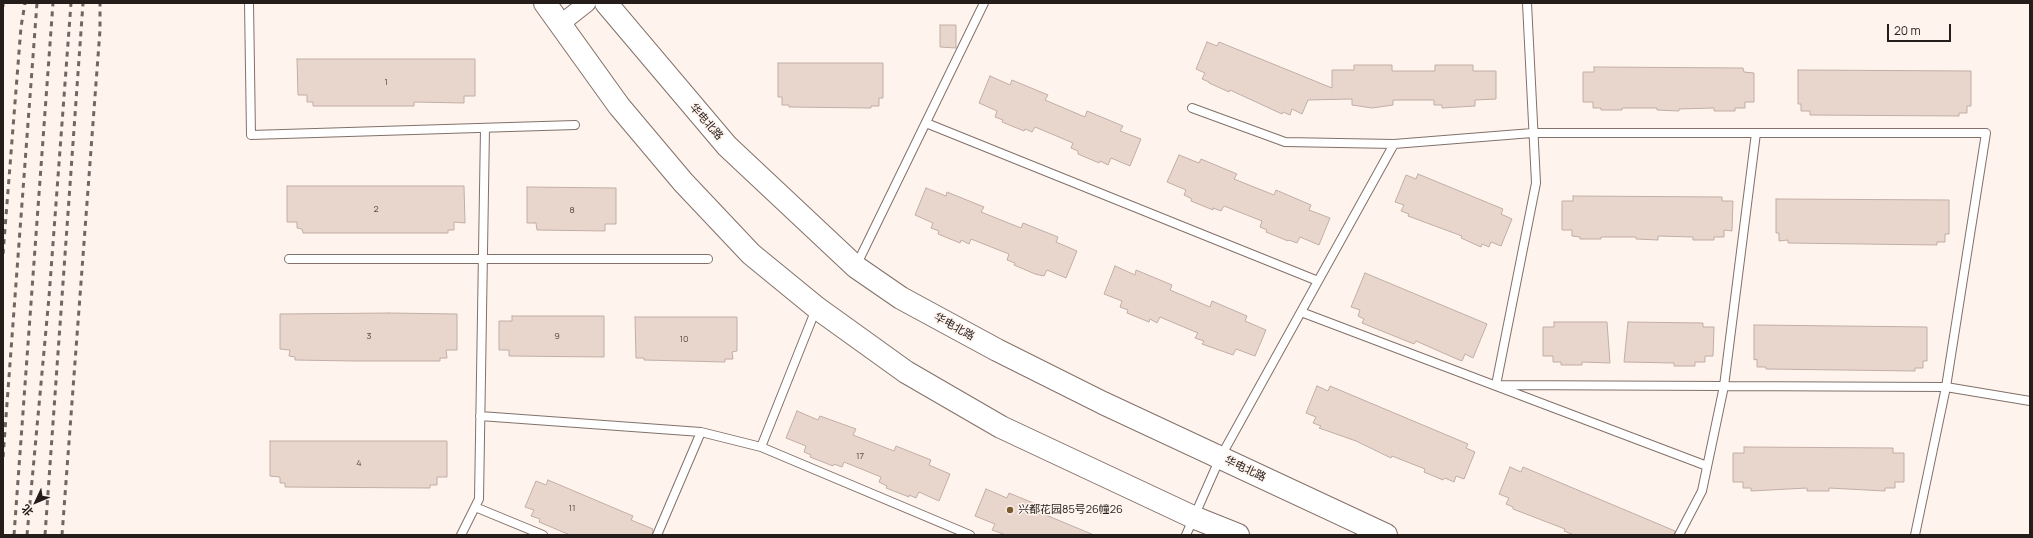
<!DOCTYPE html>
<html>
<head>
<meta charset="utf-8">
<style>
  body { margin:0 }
  #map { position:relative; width:2033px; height:538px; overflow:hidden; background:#fff3ed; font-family:Manrope,"Noto Sans SC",sans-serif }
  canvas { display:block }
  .frame { position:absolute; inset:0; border:4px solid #241d1a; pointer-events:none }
  .north { position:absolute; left:16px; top:482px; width:40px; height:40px; -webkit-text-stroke:3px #fff3ed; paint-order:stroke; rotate:226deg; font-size:11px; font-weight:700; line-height:16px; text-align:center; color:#241d1a }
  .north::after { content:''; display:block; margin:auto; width:14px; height:18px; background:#241d1a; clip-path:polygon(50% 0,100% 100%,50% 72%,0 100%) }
  .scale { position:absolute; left:1887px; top:24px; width:64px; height:18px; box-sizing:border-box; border:2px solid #241d1a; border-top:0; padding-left:5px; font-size:12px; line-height:14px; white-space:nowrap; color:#241d1a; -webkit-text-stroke:3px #fff3ed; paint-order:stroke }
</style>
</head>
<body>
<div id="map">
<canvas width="2033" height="538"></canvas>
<div class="frame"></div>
<div class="north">北</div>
<div class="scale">20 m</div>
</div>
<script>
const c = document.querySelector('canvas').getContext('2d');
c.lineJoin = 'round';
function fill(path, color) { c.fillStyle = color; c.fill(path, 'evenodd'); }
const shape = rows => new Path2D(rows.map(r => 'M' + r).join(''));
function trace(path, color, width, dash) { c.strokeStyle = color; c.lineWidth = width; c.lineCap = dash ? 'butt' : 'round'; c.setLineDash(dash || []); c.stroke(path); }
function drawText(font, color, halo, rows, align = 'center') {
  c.font = font + ' Manrope,"Noto Sans SC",sans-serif'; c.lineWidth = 3; c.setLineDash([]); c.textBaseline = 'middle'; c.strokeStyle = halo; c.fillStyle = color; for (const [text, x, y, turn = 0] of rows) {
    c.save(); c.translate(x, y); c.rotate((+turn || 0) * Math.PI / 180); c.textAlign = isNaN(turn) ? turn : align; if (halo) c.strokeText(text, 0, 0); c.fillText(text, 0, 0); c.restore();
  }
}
const building = shape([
  [940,25,956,25,956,48,940,47,940,25],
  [1207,42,1217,46,1219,42,1332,88,1332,70,1354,70,1354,65,1392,65,1392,71,1435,71,1435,65,1473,65,1473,71,1496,71,1496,99,1475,100,1475,106,1442,108,1442,105,1434,105,1434,100,1393,100,1393,105,1372,108,1352,105,1352,99,1308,100,1302,114,1292,109,1290,115,1283,112,1282,114,1230,90,1229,92,1209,83,1209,82,1202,79,1205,73,1196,69,1207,42],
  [297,59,475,59,475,96,464,96,464,103,414,102,414,106,313,106,313,102,307,102,307,95,298,95,297,59],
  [778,63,883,63,883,98,879,98,879,106,871,106,871,108,789,107,789,105,782,105,782,97,778,97,778,63],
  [1594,67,1743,68,1744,72,1754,73,1754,102,1745,102,1745,108,1735,108,1735,111,1714,111,1714,108,1679,109,1679,111,1657,110,1657,108,1622,108,1622,110,1601,110,1601,108,1593,108,1593,102,1583,102,1583,72,1594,72,1594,67],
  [1798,70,1971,71,1971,106,1967,106,1967,113,1959,113,1959,116,1810,115,1810,111,1801,111,1801,104,1798,104,1798,70],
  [990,76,1010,85,1012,80,1048,95,1045,100,1085,117,1087,111,1123,126,1120,131,1141,139,1130,166,1111,158,1108,165,1100,161,1099,163,1078,154,1078,151,1071,148,1073,143,1035,127,1032,132,1025,129,1024,131,1002,122,1003,120,995,117,997,111,979,103,990,76],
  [1179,155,1199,163,1201,159,1237,174,1234,179,1274,195,1276,190,1311,205,1309,210,1330,218,1319,245,1300,237,1297,243,1289,240,1288,241,1266,232,1267,230,1260,227,1262,221,1224,206,1221,211,1213,208,1213,210,1191,201,1192,199,1184,195,1186,190,1167,182,1179,155],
  [1418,174,1503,209,1501,214,1512,219,1501,246,1491,242,1489,247,1482,244,1481,247,1461,238,1462,236,1408,216,1409,214,1401,211,1404,205,1395,202,1406,175,1416,179,1418,174],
  [287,186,464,186,465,223,454,222,454,230,448,230,448,233,303,233,302,229,297,228,297,222,287,222,287,186],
  [527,187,616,188,616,224,605,224,605,231,537,230,536,223,527,223,527,187],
  [926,188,946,196,947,192,984,207,981,212,1021,228,1023,223,1058,237,1056,242,1077,251,1066,278,1047,270,1044,276,1035,274,1014,265,1015,263,1007,260,1009,254,971,239,969,244,961,240,960,243,938,234,939,231,931,228,933,223,915,215,926,188],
  [1573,196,1722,197,1722,201,1733,201,1732,231,1724,230,1724,237,1714,237,1714,240,1693,240,1693,237,1658,236,1658,240,1636,239,1636,237,1601,237,1601,239,1580,239,1580,237,1572,236,1572,230,1562,230,1562,201,1573,201,1573,196],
  [1776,199,1949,200,1949,234,1945,234,1945,242,1937,242,1937,245,1788,243,1788,240,1779,241,1779,233,1776,233,1776,199],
  [1115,266,1135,275,1136,270,1172,285,1170,290,1210,307,1212,301,1247,316,1245,321,1266,330,1255,356,1236,349,1233,355,1202,344,1204,341,1195,338,1198,333,1160,317,1157,323,1150,319,1149,322,1127,313,1128,310,1120,307,1122,301,1104,294,1115,266],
  [1365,273,1487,324,1473,358,1465,354,1462,361,1457,359,1416,341,1414,344,1362,323,1364,319,1358,316,1360,310,1351,307,1365,273],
  [389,313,457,314,457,350,446,350,447,358,440,358,440,361,353,361,295,360,295,357,289,356,290,350,280,349,280,314,389,313],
  [512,316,604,316,604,357,509,356,509,350,499,350,499,321,512,321,512,316],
  [635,317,737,317,737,351,732,352,733,359,725,359,725,362,644,360,644,358,636,358,635,317],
  [1554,322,1607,322,1610,363,1582,362,1582,365,1561,365,1561,362,1553,362,1553,356,1543,356,1543,327,1554,327,1554,322],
  [1628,322,1703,323,1703,327,1714,327,1713,356,1705,356,1705,362,1695,362,1695,366,1674,366,1674,363,1624,362,1628,322],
  [1754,325,1927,327,1927,361,1923,361,1923,368,1915,368,1915,371,1766,369,1766,367,1757,367,1757,359,1754,360,1754,325],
  [1317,386,1328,391,1330,386,1468,444,1466,448,1475,452,1464,479,1456,476,1454,482,1445,478,1443,480,1424,472,1425,469,1392,456,1391,458,1356,441,1319,428,1321,426,1313,423,1316,417,1306,413,1317,386],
  [797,411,818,420,820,416,856,429,853,435,894,451,896,446,931,460,929,465,950,474,939,501,919,492,916,498,909,495,909,497,886,488,887,486,879,482,881,477,844,462,842,467,834,464,833,466,810,457,811,455,804,452,806,446,786,438,797,411],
  [270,441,447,441,447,477,437,477,437,485,430,485,430,488,285,487,285,483,280,483,280,477,270,476,270,441],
  [1744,447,1893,448,1893,453,1904,453,1904,482,1895,482,1895,488,1885,488,1885,491,1829,488,1829,491,1807,491,1807,488,1751,491,1751,488,1743,488,1743,482,1733,482,1733,453,1744,453,1744,447],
  [1510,467,1521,472,1523,467,1675,531,1674,535,1574,535,1564,531,1565,529,1513,509,1513,507,1506,504,1509,498,1499,494,1510,467],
  [548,480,633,516,631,520,653,529,652,535,570,535,539,522,540,519,531,516,534,510,525,507,536,481,546,485,548,480],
  [986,489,1007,498,1009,493,1043,507,1041,513,1094,535,1006,535,992,530,995,524,975,516,986,489]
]);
fill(building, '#e8d5cb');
trace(building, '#c1aea6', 1);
const lane = shape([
  [249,3,251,135,575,125],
  [1527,3,1536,183,1496,385,1946,387,2030,401],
  [1192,108,1285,142,1394,144,1532,133,1986,133,1946,387,1915,535],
  [926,123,1318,281],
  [289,259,708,259],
  [856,266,984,3],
  [1301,312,1707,466],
  [480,416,701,432],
  [761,447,970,535],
  [475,507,543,535],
  [461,535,479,499,485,128],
  [657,535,701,432,761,447,816,309],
  [1186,535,1220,458,1394,144],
  [1679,535,1702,491,1724,386,1756,133]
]);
const street = shape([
  [559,25,587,3]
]);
const secondary = shape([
  [545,3,619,106,683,182,751,254,817,308,906,372,1001,427,1193,517,1238,535],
  [606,3,727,146,856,267,901,298,997,350,1103,403,1386,535]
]);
trace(lane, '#827169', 10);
trace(street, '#827169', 19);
trace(secondary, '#827169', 24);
trace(lane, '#fff', 8);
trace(street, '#fff', 17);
trace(secondary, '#fff', 22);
trace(shape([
  [3,7,3,3],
  [3,254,21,27,25,3],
  [3,457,37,3],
  [14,535,53,3],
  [27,535,49,297,71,3],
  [45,535,83,3],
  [62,535,100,30,100,3]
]), '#706763', 3, [5, 5]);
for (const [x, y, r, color] of [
  [1010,510,4,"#7a5a2f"]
]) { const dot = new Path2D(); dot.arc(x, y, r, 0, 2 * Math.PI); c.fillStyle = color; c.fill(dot); trace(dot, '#fff3ed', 1.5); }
drawText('9px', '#554b46', null, [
  ["1",386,82],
  ["2",376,209],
  ["8",572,210],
  ["3",369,336],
  ["9",557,336],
  ["10",684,339],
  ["17",860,456],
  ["4",359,463],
  ["11",572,508]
]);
drawText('11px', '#241d1a', '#fff3ed', [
  ["华电北路",706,122,49],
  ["华电北路",954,327,29],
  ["华电北路",1245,469,25]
]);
drawText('11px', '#241d1a', '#fff3ed', [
  ["兴都花园85号26幢26",1018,510]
], 'left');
</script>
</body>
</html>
